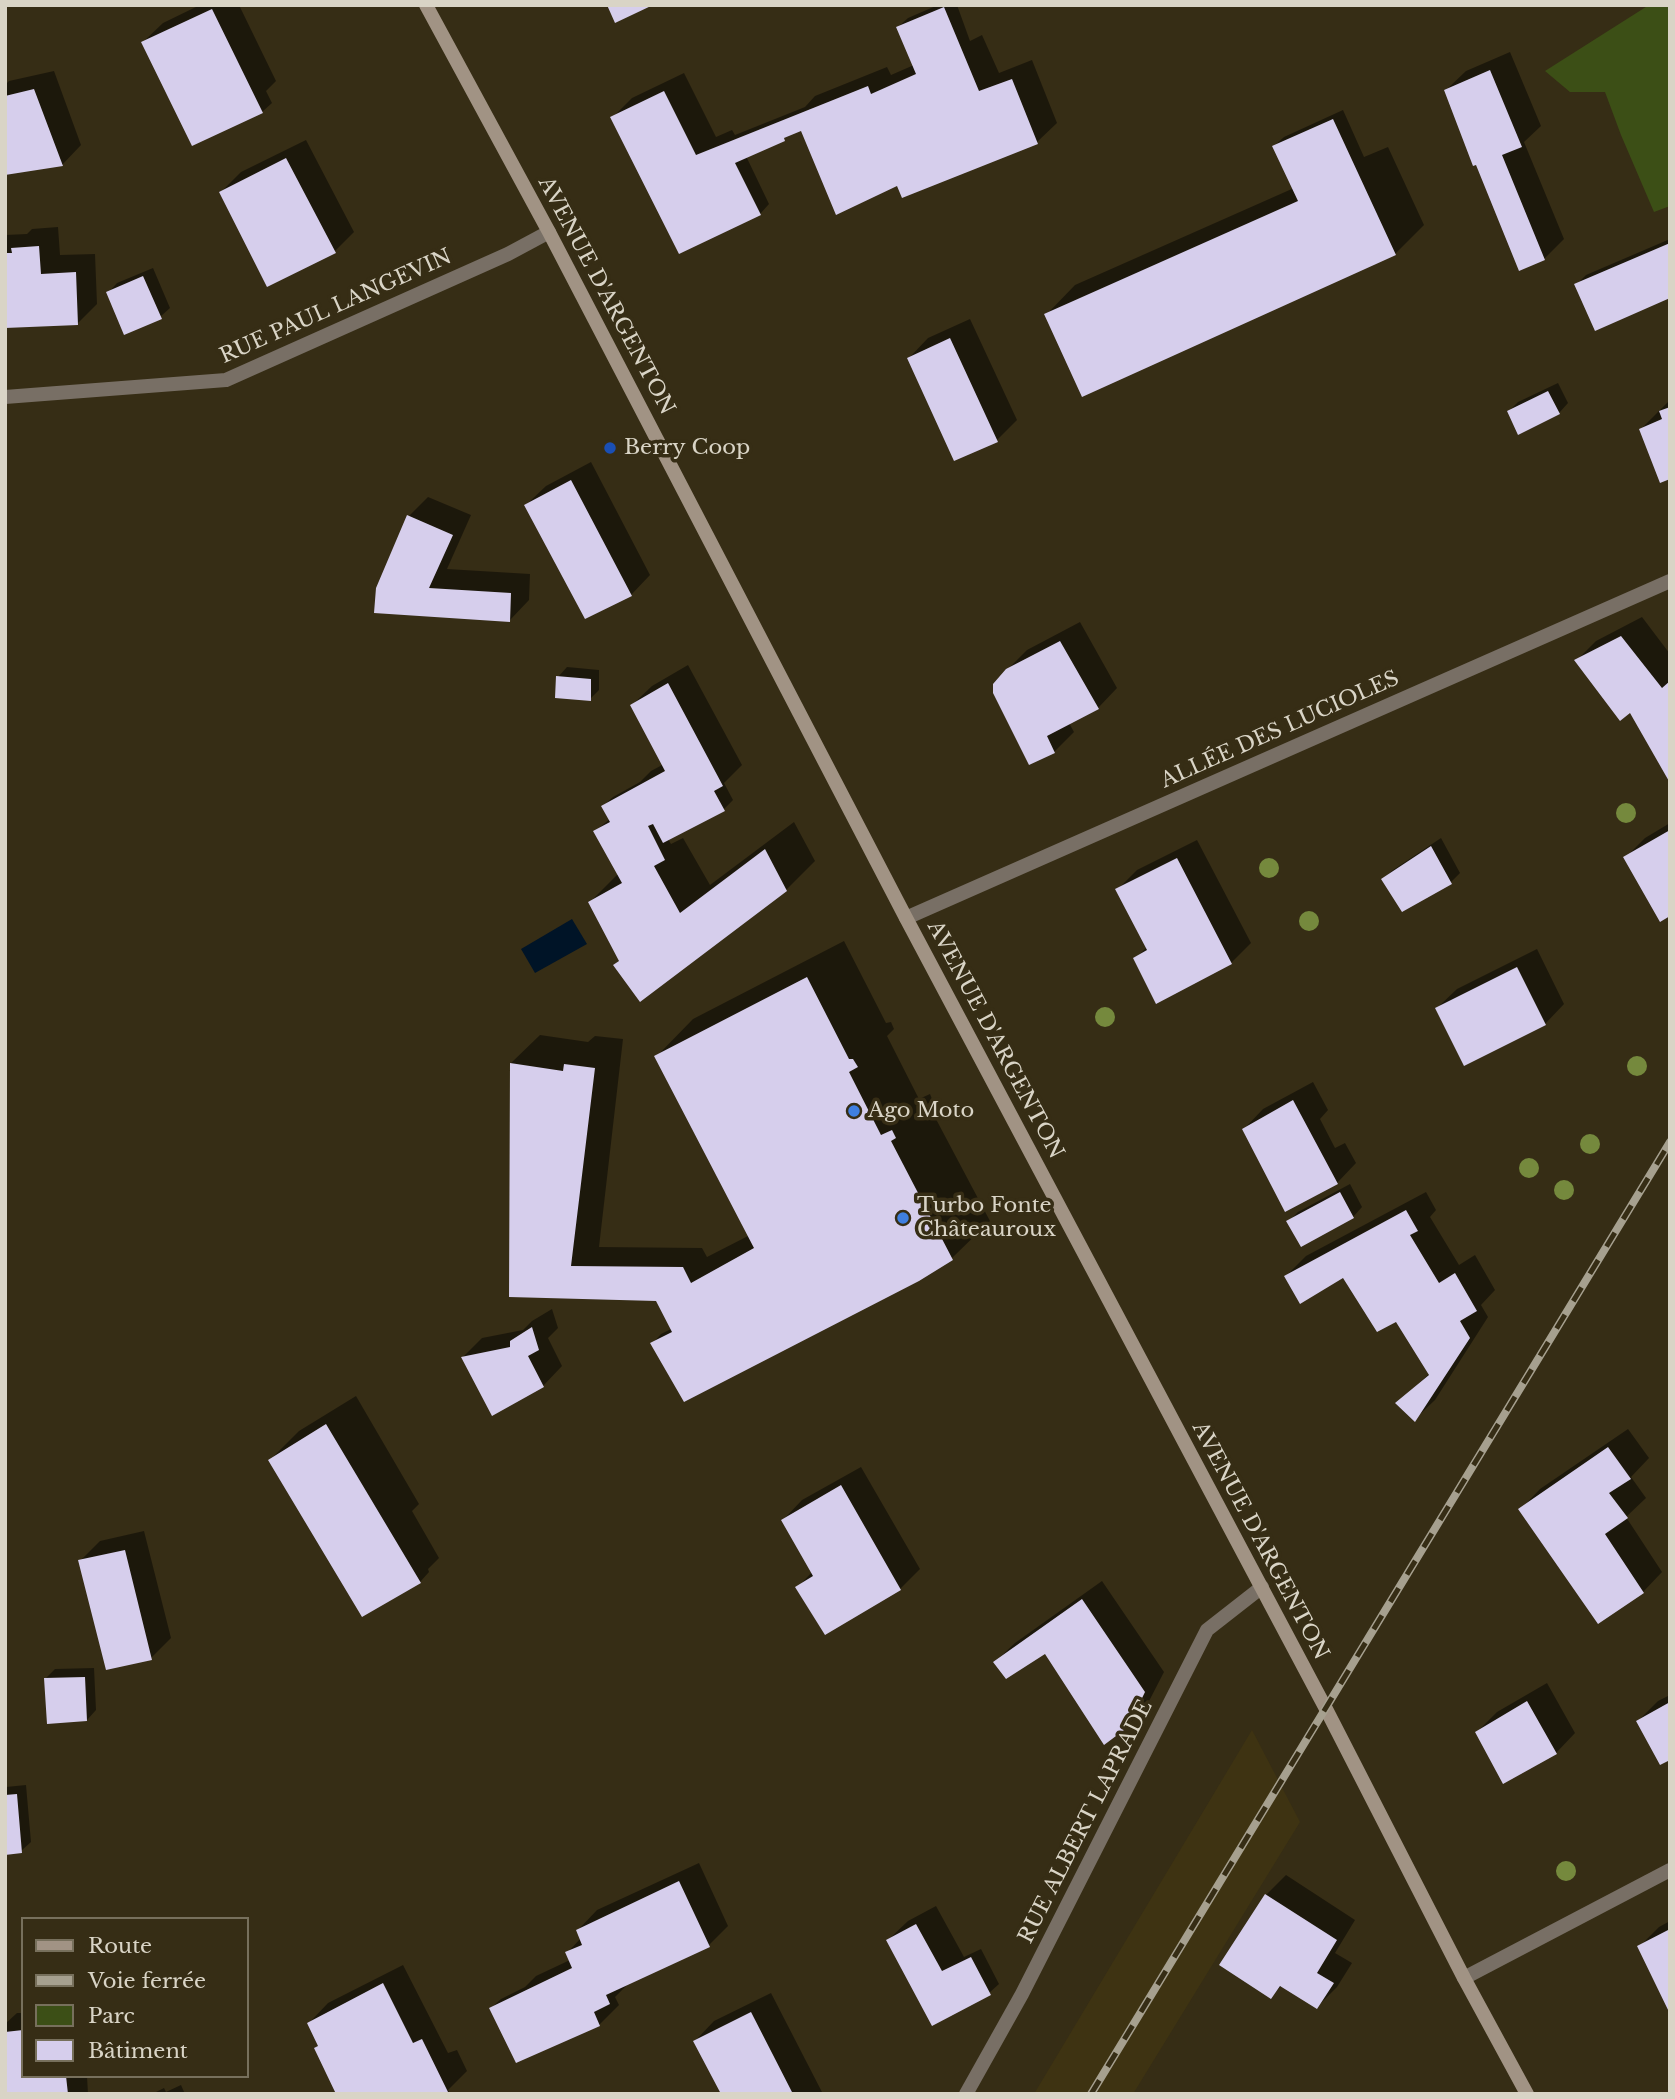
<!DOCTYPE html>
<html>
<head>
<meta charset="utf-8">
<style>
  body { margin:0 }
  #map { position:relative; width:1675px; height:2099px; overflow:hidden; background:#362d15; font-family:"Libre Baskerville",serif }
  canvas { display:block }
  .frame { position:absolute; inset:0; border:7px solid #d9d4c6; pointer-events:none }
  .legend { position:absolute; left:21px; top:1917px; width:228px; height:161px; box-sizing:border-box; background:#362d15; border:2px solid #77705c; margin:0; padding:9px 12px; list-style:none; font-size:21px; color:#d9d4c6 }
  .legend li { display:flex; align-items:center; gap:14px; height:35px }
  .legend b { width:35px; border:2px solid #77705c }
</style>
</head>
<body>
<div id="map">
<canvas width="1675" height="2099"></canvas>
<div class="frame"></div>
<ul class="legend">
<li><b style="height:9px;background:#a19384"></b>Route</li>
<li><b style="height:9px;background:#a6a08f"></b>Voie ferrée</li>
<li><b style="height:19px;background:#3c4f16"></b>Parc</li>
<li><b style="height:19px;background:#d6ceec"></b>Bâtiment</li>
</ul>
</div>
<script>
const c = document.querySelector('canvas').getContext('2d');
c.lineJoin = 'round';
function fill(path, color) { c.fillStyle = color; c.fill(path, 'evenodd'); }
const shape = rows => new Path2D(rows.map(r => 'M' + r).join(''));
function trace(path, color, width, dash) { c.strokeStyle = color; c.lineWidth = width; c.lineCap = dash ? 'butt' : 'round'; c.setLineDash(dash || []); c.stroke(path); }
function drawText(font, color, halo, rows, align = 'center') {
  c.font = font + ' "Libre Baskerville",serif'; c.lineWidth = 7; c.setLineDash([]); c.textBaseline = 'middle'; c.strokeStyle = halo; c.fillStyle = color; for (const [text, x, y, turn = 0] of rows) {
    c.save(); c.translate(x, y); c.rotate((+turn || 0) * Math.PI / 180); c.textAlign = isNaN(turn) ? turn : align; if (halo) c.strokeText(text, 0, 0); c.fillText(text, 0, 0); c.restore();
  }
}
fill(shape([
  [1252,1730,1300,1822,1133,2094,1034,2094]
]), '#3e3312');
fill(shape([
  [1649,5,1670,5,1670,206,1654,212,1621,135,1605,92,1570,92,1545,71]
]), '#3c4f16');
fill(shape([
  [572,919,587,944,535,973,521,949]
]), '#001427');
fill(shape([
  [200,5,239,5,276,81,266,91,272,103,262,112,143,42,163,23],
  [938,5,957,5,970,41,982,35,999,73,1032,60,1057,123,1037,142,899,182,802,129,746,156,769,204,760,214,612,118,632,98,684,73,716,137,732,130,735,135,805,107,815,96,887,67,891,75,914,65,898,27,908,18],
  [1510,52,1541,126,1524,142,1564,239,1544,259,1446,90,1466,71],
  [54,71,81,145,62,165,5,173,5,85,9,81],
  [1343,110,1364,157,1388,147,1424,225,1395,254,1047,314,1075,285,1294,188,1274,146,1284,137],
  [306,140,354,232,334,252,221,192,241,172],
  [58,227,60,255,95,254,97,304,78,323,5,326,5,235,27,234,32,229],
  [1670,239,1670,297,1576,285,1586,275],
  [153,268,170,308,160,317,108,293,117,283],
  [970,319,1017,420,997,440,909,358,928,338],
  [1558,383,1568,403,1559,413,1509,411,1518,402],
  [1670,400,1670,477,1641,429],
  [591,462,650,575,631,595,526,505,546,486],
  [428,497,471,515,447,569,530,574,529,600,510,620,376,612,409,516],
  [1642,617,1670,654,1670,782,1630,711,1577,660,1596,641],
  [1080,622,1117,688,1098,708,1069,723,1074,732,1054,752,999,678,1027,650],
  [688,665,742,765,724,783,733,800,724,809,668,839,671,844,683,838,710,885,794,822,815,861,786,890,620,960,590,902,619,873,595,831,610,819,603,806,613,797,640,782,651,771,664,764,632,705,652,686],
  [567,667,599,670,599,690,590,699,558,677],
  [1670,823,1670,914,1625,858,1645,838],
  [1441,838,1460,873,1451,882,1383,879,1393,870],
  [1197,840,1251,943,1231,963,1135,959,1147,947,1117,890,1137,870],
  [844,941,886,1023,891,1022,894,1029,887,1036,919,1099,930,1094,932,1099,928,1104,990,1221,952,1258,919,1279,652,1344,661,1334,673,1328,657,1299,511,1296,511,1063,540,1035,588,1042,595,1036,623,1039,599,1247,702,1248,707,1257,750,1235,656,1057,693,1019],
  [1537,949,1564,1004,1545,1024,1437,1008,1457,989],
  [1313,1082,1328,1110,1320,1119,1335,1148,1345,1143,1356,1163,1337,1183,1244,1129,1263,1109],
  [1350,1184,1362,1207,1353,1217,1289,1221,1298,1212],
  [1426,1192,1436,1210,1430,1217,1459,1265,1475,1255,1495,1290,1481,1305,1488,1317,1435,1400,1415,1419,1398,1403,1430,1373,1396,1320,1343,1275,1286,1276,1306,1256],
  [552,1309,558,1328,548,1338,562,1366,543,1386,463,1357,482,1338,523,1330,532,1321],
  [356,1396,419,1504,412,1511,439,1558,428,1569,429,1572,420,1582,270,1460,299,1431],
  [1628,1429,1649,1458,1631,1477,1646,1498,1626,1517,1662,1572,1643,1592,1521,1509,1540,1489],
  [861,1467,920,1569,900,1589,798,1587,812,1572,783,1520,802,1500],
  [144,1531,171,1638,151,1658,80,1561,100,1541],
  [1102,1581,1164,1672,1147,1705,1127,1726,1046,1651,995,1662,1015,1643],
  [94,1668,96,1710,87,1720,46,1678,55,1669],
  [1547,1683,1575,1733,1556,1753,1477,1732,1497,1712],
  [1670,1695,1670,1758,1638,1721,1658,1701],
  [5,1778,6,1787,26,1785,31,1842,21,1851,5,1853],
  [699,1863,728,1926,709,1945,629,1983,615,1997,619,2005,599,2025,491,2008,501,1999,525,1987,536,1976,570,1960,567,1953,581,1938,578,1930,597,1910],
  [1286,1875,1355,1920,1335,1953,1352,1963,1337,1987,1317,2007,1282,1985,1271,1997,1266,1895],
  [936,1906,964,1957,981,1949,999,1984,989,1993,933,2024,888,1940,908,1921],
  [1670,1921,1670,2010,1639,1947,1659,1927],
  [403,1965,448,2053,457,2050,467,2071,448,2090,450,2094,338,2094,309,2023,328,2003],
  [771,1993,823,2094,722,2094,695,2041,714,2021],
  [17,2013,23,2013,23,2076,87,2076,88,2094,5,2094,5,2024],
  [181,2085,185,2094,152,2094,164,2088,166,2092]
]), '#0007');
fill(shape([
  [607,5,653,5,615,23],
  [944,7,979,91,1012,79,1038,144,902,198,897,186,836,215,801,131,784,138,785,141,735,163,761,215,679,254,610,117,664,91,696,155,868,86,871,94,916,74,896,27],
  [212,9,263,113,192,146,141,42],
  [1490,70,1522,147,1502,155,1545,260,1519,271,1476,165,1473,166,1444,90],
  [34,89,63,166,5,175,5,96],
  [1333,119,1396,255,1082,397,1044,314,1298,201,1272,146],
  [286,158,336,253,267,287,219,192],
  [1670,243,1670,298,1595,331,1574,284],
  [39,246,41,274,76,272,78,325,5,328,5,253,12,253,11,248],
  [143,276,162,319,124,335,106,292],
  [950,338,998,442,954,461,907,358],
  [1548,391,1560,414,1518,435,1507,411],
  [1670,407,1670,479,1660,483,1639,429,1662,419,1659,411],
  [571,480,632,596,585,619,524,505],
  [407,515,453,535,429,588,511,593,510,622,374,613,376,588],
  [1621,636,1662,688,1670,681,1670,783,1630,713,1620,721,1574,660],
  [1060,641,1099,709,1047,736,1055,753,1029,765,993,693,993,684,1006,669],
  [556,676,591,679,591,701,555,698],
  [668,683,723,786,714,791,725,811,663,843,653,824,648,826,665,860,654,866,680,913,765,849,787,891,640,1002,613,965,619,961,588,902,622,883,593,831,610,822,601,806,665,771,630,705],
  [1670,830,1670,916,1660,922,1623,857],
  [1431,846,1452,884,1402,912,1381,879],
  [1177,858,1232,964,1156,1004,1133,958,1147,950,1115,889],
  [1517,967,1546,1025,1464,1066,1435,1008],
  [807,977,849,1059,853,1059,858,1067,849,1072,881,1135,892,1130,896,1138,891,1141,953,1260,919,1281,684,1402,650,1343,672,1332,656,1301,509,1297,510,1063,563,1071,564,1064,595,1068,571,1266,683,1267,691,1283,754,1248,654,1056],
  [1293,1100,1338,1184,1285,1212,1242,1129],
  [1340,1192,1354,1218,1301,1247,1286,1221],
  [1406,1210,1418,1231,1410,1235,1439,1283,1455,1273,1477,1311,1460,1321,1470,1338,1415,1422,1395,1403,1429,1375,1396,1322,1377,1332,1343,1278,1300,1304,1284,1276],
  [532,1327,539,1350,528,1356,544,1387,492,1416,461,1357,510,1347,510,1341],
  [326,1424,421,1583,362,1617,268,1460],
  [1608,1447,1631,1479,1609,1493,1628,1518,1605,1534,1644,1593,1598,1624,1518,1509],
  [841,1485,901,1590,825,1635,795,1587,813,1576,781,1520],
  [125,1550,152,1660,106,1670,78,1560],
  [1082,1599,1145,1692,1128,1727,1104,1745,1045,1654,1006,1679,993,1662],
  [85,1677,87,1721,47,1724,44,1678],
  [1527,1701,1557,1754,1503,1784,1475,1732],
  [1670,1702,1670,1760,1660,1765,1636,1721],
  [17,1794,22,1853,5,1855,5,1795],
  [679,1881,710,1947,606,1995,610,2004,594,2012,600,2026,516,2063,489,2008,572,1968,565,1952,582,1945,576,1930],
  [1265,1894,1337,1940,1317,1973,1334,1983,1317,2009,1280,1986,1271,1999,1219,1965],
  [916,1924,942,1971,971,1957,991,1995,932,2026,886,1940],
  [1670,1929,1670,2014,1637,1946],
  [383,1983,413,2043,422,2039,448,2092,336,2094,314,2048,318,2046,307,2023],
  [751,2012,793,2094,721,2094,693,2041],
  [23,2030,23,2076,66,2076,68,2094,5,2094,5,2032]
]), '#d6ceec');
trace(shape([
  [5,397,226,380,508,254,549,232],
  [906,918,1670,581],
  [1464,1978,1670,1870],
  [966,2094,1022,1994,1207,1630,1262,1587]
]), '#786f65', 14);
trace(shape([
  [426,5,549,232,906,918,1325,1707,1464,1978,1527,2094]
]), '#a19384', 14);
const rail = shape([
  [1091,2094,1670,1142]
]);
trace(rail, '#a6a08f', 8);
trace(rail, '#362d15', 5, [16]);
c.fillStyle = '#75893d';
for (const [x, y] of [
  [1626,813],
  [1269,868],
  [1309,921],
  [1105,1017],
  [1637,1066],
  [1590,1144],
  [1529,1168],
  [1564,1190],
  [1566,1871]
]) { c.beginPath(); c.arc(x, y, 10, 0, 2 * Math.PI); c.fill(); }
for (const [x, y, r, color] of [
  [610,448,7,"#1a4fb4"],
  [854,1111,7,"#3f7fe0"],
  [903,1218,7,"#3f7fe0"]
]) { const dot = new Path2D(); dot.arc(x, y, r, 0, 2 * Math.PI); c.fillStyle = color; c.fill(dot); trace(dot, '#362d15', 2.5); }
drawText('21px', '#d9d4c6', '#362d15', [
  ["AVENUE D'ARGENTON",606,296,62],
  ["RUE PAUL LANGEVIN",336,307,-24],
  ["ALLÉE DES LUCIOLES",1280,730,-24],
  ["AVENUE D'ARGENTON",995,1040,62],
  ["AVENUE D'ARGENTON",1260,1541,62],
  ["RUE ALBERT LAPRADE",1086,1822,-63]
]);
drawText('21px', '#d9d4c6', '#362d15', [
  ["Berry Coop",624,448],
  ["Ago Moto",868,1111],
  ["Turbo Fonte",917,1206],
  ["Châteauroux",917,1230]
], 'left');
</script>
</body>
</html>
